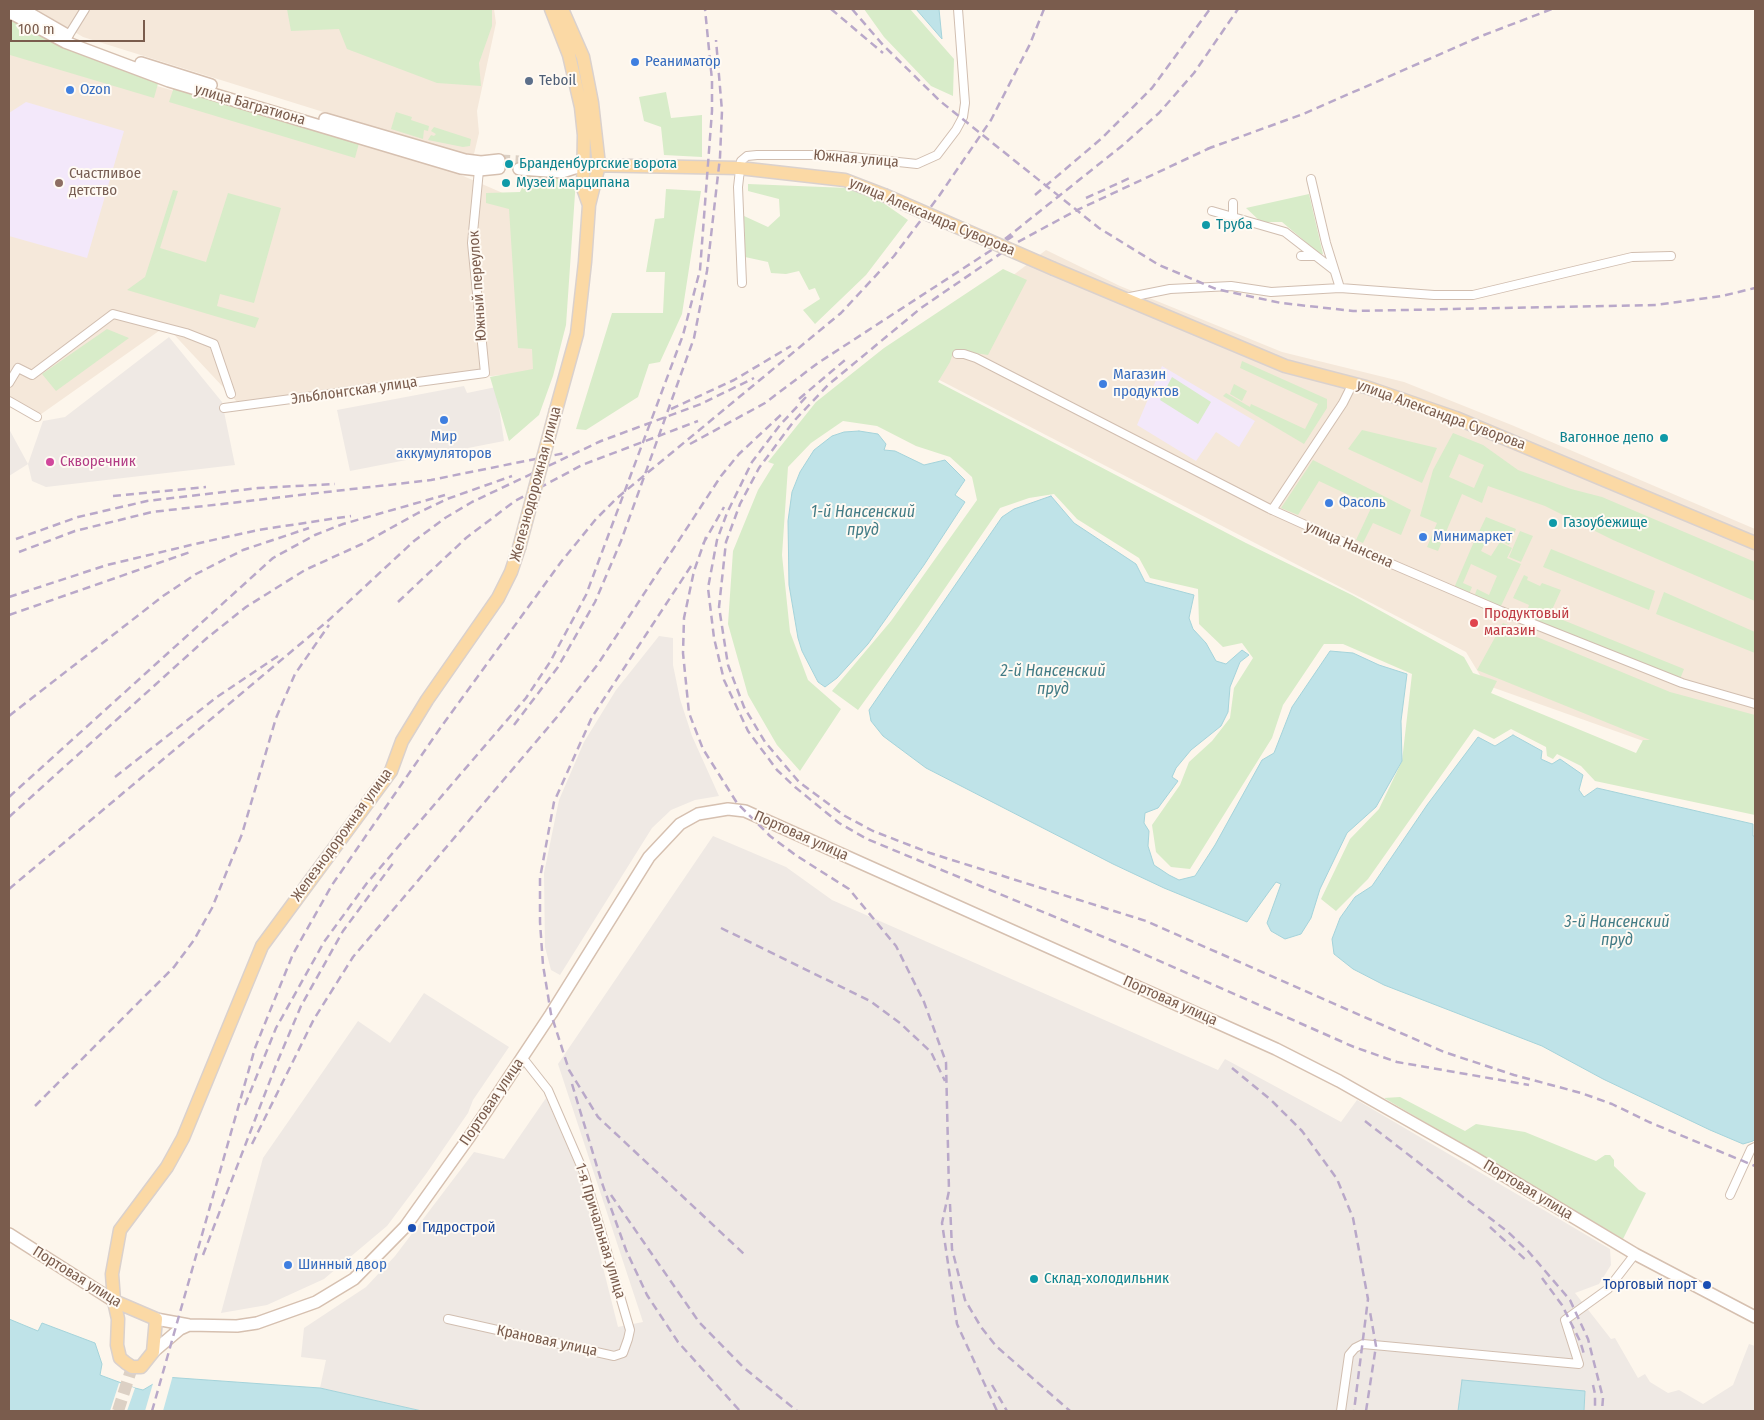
<!DOCTYPE html>
<html>
<head>
<meta charset="utf-8">
<style>
  body { margin:0 }
  #map { position:relative; width:1764px; height:1420px; overflow:hidden; background:#fdf6ec; font-family:"Fira Sans Condensed",sans-serif }
  canvas { display:block }
  .frame { position:absolute; inset:0; border:10px solid #7a5c4d; pointer-events:none }
  .scale { position:absolute; left:10px; top:20px; width:135px; height:22px; box-sizing:border-box; border:2px solid #7a5c4d; border-top:0; padding-left:6px; font-size:15px; line-height:18px; white-space:nowrap; color:#7a5c4d; -webkit-text-stroke:4px #fffaf3; paint-order:stroke }
</style>
</head>
<body>
<div id="map">
<canvas width="1764" height="1420"></canvas>
<div class="frame"></div>
<div class="scale">100 m</div>
</div>
<script>
const c = document.querySelector('canvas').getContext('2d');
c.lineJoin = 'round';
function fill(path, color) { c.fillStyle = color; c.fill(path, 'evenodd'); }
const shape = rows => new Path2D(rows.map(r => 'M' + r).join(''));
function trace(path, color, width, dash) { c.strokeStyle = color; c.lineWidth = width; c.lineCap = dash ? 'butt' : 'round'; c.setLineDash(dash || []); c.stroke(path); }
function drawText(font, color, halo, rows, align = 'center') {
  c.font = font + ' "Fira Sans Condensed",sans-serif'; c.lineWidth = 4; c.setLineDash([]); c.textBaseline = 'middle'; c.strokeStyle = halo; c.fillStyle = color; for (const [text, x, y, turn = 0] of rows) {
    c.save(); c.translate(x, y); c.rotate((+turn || 0) * Math.PI / 180); c.textAlign = isNaN(turn) ? turn : align; if (halo) c.strokeText(text, 0, 0); c.fillText(text, 0, 0); c.restore();
  }
}
fill(shape([
  [36,9,494,9,496,23,477,111,479,133,474,154,470,155,381,130,83,37],
  [9,32,26,48,454,172,519,200,539,371,238,403,166,326,37,417,9,401],
  [1046,250,1120,286,1282,352,1404,382,1514,426,1755,529,1755,754,1663,748,1486,685,1466,652,922,371,986,296]
]), '#f5e8da');
fill(shape([
  [169,337,222,402,235,465,46,487,32,481,28,464,9,476,9,429,28,464,43,421,65,417],
  [464,386,467,393,496,387,504,441,350,471,337,410],
  [659,636,673,638,673,665,680,699,692,736,719,796,695,800,671,810,652,828,560,975,551,970,545,947,544,873,559,800,584,742,616,690],
  [713,836,786,867,832,900,1218,1070,1225,1059,1341,1122,1357,1100,1610,1249,1611,1265,1599,1284,1575,1293,1611,1339,1615,1338,1638,1378,1645,1374,1650,1382,1668,1393,1679,1390,1703,1404,1733,1385,1749,1344,1755,1346,1755,1411,1584,1411,1585,1392,1463,1380,1458,1411,422,1411,320,1388,326,1360,301,1357,304,1328,366,1287,395,1256,474,1152,504,1159,546,1098,580,1176,618,1327,643,1322,558,1064],
  [424,993,509,1047,473,1100,468,1113,426,1174,387,1226,324,1279,267,1305,221,1313,263,1158,358,1021,390,1043]
]), '#efe9e4');
fill(shape([
  [26,102,124,131,87,258,9,236,9,113],
  [1162,366,1255,421,1239,447,1216,432,1196,461,1137,425]
]), '#f3e8fa');
fill(shape([
  [287,9,492,9,492,26,479,63,481,86,437,83,347,49,339,29,291,31],
  [864,9,910,9,954,59,953,96,931,86,884,37],
  [9,16,159,80,154,98,10,55],
  [175,84,359,143,355,158,169,102],
  [666,92,671,118,702,115,702,157,664,155,661,127,644,121,639,97],
  [396,112,412,117,411,120,429,126,428,131,424,130,423,139,391,129],
  [434,127,471,139,470,146,463,147,428,140,431,135,434,136,436,134,431,131],
  [528,175,576,179,566,325,553,376,539,415,509,441,490,377,533,369,532,349,518,348,509,209,486,203,486,193,520,192],
  [748,184,848,188,879,200,908,220,866,275,815,324,803,310,820,299,815,288,809,290,799,271,786,274,771,273,768,262,745,257,744,216,768,227,780,216,779,199,748,191],
  [666,189,701,191,682,314,660,362,649,364,638,397,586,430,576,429,612,313,663,313,665,272,646,272,655,219,664,218],
  [173,190,178,191,160,248,206,262,228,193,281,208,254,303,220,294,217,306,259,318,255,328,127,290,145,277],
  [1309,194,1323,254,1320,254,1282,222,1261,222,1246,208],
  [1003,269,1027,280,988,355,954,350,950,362,938,382,1246,543,1352,595,1464,657,1473,673,1497,681,1491,693,1636,753,1643,740,1650,740,1477,670,1503,623,1670,692,1755,715,1755,815,1595,781,1581,766,1557,754,1553,759,1547,756,1546,747,1511,729,1494,739,1474,729,1368,879,1336,911,1321,899,1350,839,1379,809,1402,761,1412,674,1343,644,1324,644,1283,705,1272,738,1190,869,1171,867,1156,852,1152,825,1180,785,1189,762,1212,741,1230,718,1234,688,1253,658,1242,643,1223,647,1199,624,1198,589,1150,578,1139,558,1077,519,1054,494,1029,498,1000,508,919,626,858,710,832,691,891,621,977,500,972,477,950,457,916,446,877,426,843,421,811,443,788,467,782,555,790,632,808,680,841,709,800,771,777,745,748,695,728,624,733,551,758,490,774,464,768,462,816,402,884,348],
  [107,329,129,338,56,391,42,374],
  [1242,361,1327,399,1327,408,1304,444,1223,396,1226,393,1250,407,1251,404,1305,429,1318,404,1240,368],
  [1172,377,1211,402,1198,424,1160,400],
  [1234,384,1247,391,1242,401,1230,394],
  [1362,430,1437,448,1422,483,1348,449],
  [1453,433,1483,445,1518,470,1571,489,1602,497,1755,562,1755,601,1613,540,1545,506,1488,486,1482,503,1462,494,1438,551,1427,547,1437,523,1420,516,1433,470],
  [1459,454,1484,465,1474,488,1449,477],
  [1313,460,1411,510,1401,535,1373,523,1363,543,1356,540,1372,506,1319,481,1298,515,1281,508],
  [1486,517,1516,529,1509,545,1490,536,1486,540,1477,536],
  [1520,531,1533,536,1521,562,1509,557],
  [1476,537,1486,541,1481,551,1491,556,1500,542,1512,548,1507,558,1521,564,1500,608,1474,597,1477,589,1489,595,1497,576,1471,564,1463,583,1472,587,1469,594,1454,588],
  [1551,549,1655,591,1649,610,1543,567],
  [1524,575,1528,577,1527,580,1540,586,1542,583,1561,590,1551,612,1553,616,1684,669,1680,679,1525,617,1529,605,1513,598],
  [1664,592,1755,632,1755,653,1656,614],
  [1400,1097,1465,1131,1476,1124,1525,1132,1596,1161,1605,1155,1610,1155,1614,1160,1614,1166,1639,1190,1646,1193,1623,1239,1384,1098]
]), '#d8ecc9');
const water = shape([
  [916,9,939,9,942,39,916,9],
  [859,431,878,434,886,444,884,450,895,451,924,465,945,460,965,480,955,495,965,502,924,565,868,644,837,678,825,687,818,682,802,651,798,638,789,585,788,521,792,492,800,472,814,450,832,436,844,432,859,431],
  [1051,496,1074,523,1136,564,1145,582,1194,595,1189,618,1193,629,1206,643,1216,661,1226,664,1242,650,1249,655,1240,662,1230,687,1228,712,1221,726,1191,750,1176,768,1172,777,1178,781,1158,808,1145,813,1144,823,1149,831,1148,846,1154,865,1169,875,1179,880,1195,876,1215,845,1262,760,1274,753,1292,707,1330,651,1353,653,1379,665,1407,674,1401,721,1402,761,1376,807,1347,833,1320,889,1311,918,1301,934,1285,939,1271,931,1267,923,1281,884,1276,882,1247,922,1164,888,1113,864,926,768,883,736,871,721,869,710,1002,517,1014,509,1051,496],
  [1513,735,1542,751,1541,759,1552,764,1560,759,1583,775,1579,790,1584,797,1597,788,1753,824,1753,836,1755,836,1755,1139,1753,1141,1743,1144,1710,1130,1603,1079,1542,1046,1384,985,1353,969,1334,954,1332,939,1340,918,1355,897,1372,886,1427,805,1478,737,1495,746,1513,735],
  [9,1319,38,1331,42,1323,95,1343,102,1364,100,1375,135,1388,143,1390,165,1377,320,1388,422,1411,9,1411,9,1319],
  [1462,1380,1585,1391,1584,1411,1458,1411,1462,1380]
]);
fill(water, '#bfe3e8');
trace(water, '#a5d3da', 1);
fill(shape([
  [165,1374,173,1375,163,1411,145,1411,154,1380],
  [119,1383,135,1388,127,1411,110,1411]
]), '#fdf6ec');
trace(shape([
  [499,160,519,161]
]), '#dcd0c4', 11, [11, 5.5]);
trace(shape([
  [118,1411,132,1367]
]), '#dcd0c4', 12, [12, 6]);
const street = shape([
  [67,38,85,9],
  [1311,179,1326,243,1340,288],
  [1212,211,1285,232,1334,270],
  [1233,217,1233,203],
  [1301,256,1315,256],
  [742,283,738,187,741,161,747,156,757,155,833,155,917,164,937,155,956,130,963,117,965,103,958,9],
  [1125,298,1170,289,1231,286,1271,292,1340,288,1434,295,1473,295,1632,257,1671,256],
  [957,354,964,354,976,358,1270,509,1394,565,1501,611,1682,683,1755,704],
  [9,383,18,368,32,375,113,314,186,333,214,344,231,394],
  [9,401,37,417],
  [224,408,485,373,472,243,479,170],
  [1272,510,1343,403,1353,383],
  [1730,1195,1751,1149,1755,1147],
  [448,1319,614,1356,623,1353,628,1339,630,1330,584,1173,548,1090,522,1057],
  [1341,1411,1349,1355,1355,1348,1363,1344,1579,1364,1565,1320,1608,1289,1635,1254]
]);
const secondary = shape([
  [22,9,67,35],
  [9,12,65,42,169,81,461,168,479,170,499,168],
  [141,63,211,85],
  [325,119,465,160,481,162,499,160],
  [519,169,562,172,584,165],
  [9,1234,114,1301],
  [156,1319,189,1325,237,1326,257,1323,316,1302,354,1279,405,1227,470,1136,551,1014,649,857,680,824,698,814,728,809,745,811,1276,1049,1339,1081,1473,1157,1635,1254,1755,1317],
  [153,1352,180,1329,189,1325]
]);
const primary = shape([
  [551,9,569,55,581,107,584,135,583,188,589,205],
  [584,165,739,168,845,180,884,195],
  [1054,269,1285,366,1366,387,1456,418,1755,543],
  [556,410,577,334,585,262,589,205,599,165,592,103,583,57,562,9],
  [114,1301,156,1319,153,1352,141,1367,132,1367,126,1363,120,1358,117,1345,118,1319,114,1301,112,1274,120,1230,167,1167,183,1138,262,946,391,771,402,741,427,700,498,598,511,572,519,548]
]);
trace(street, '#d1beb0', 10);
trace(secondary, '#d6c0b0', 14);
trace(primary, '#dad1cd', 15);
trace(street, '#fff', 8);
trace(secondary, '#fff', 11);
trace(primary, '#fbd9a5', 12);
trace(shape([
  [831,9,883,53],
  [852,9,883,45,940,101,1099,228,1159,265,1216,289,1281,303,1353,311,1656,305,1722,296,1755,288],
  [1212,147,1075,211,1016,243,921,308,828,385,794,421,759,468,740,504,726,542,719,607,728,665,744,707,765,742,799,782,845,816,873,831,930,853,1146,921,1444,1052,1514,1075,1581,1093,1612,1104,1649,1122,1755,1166],
  [1207,149,1303,114,1484,35,1552,9],
  [1035,195,1102,138,1152,88,1210,9],
  [1086,198,1132,177],
  [1005,239,1123,145,1159,113,1194,73,1238,9],
  [806,397,780,425,752,462,727,513,717,540,708,588,714,638,724,680,748,731,777,770,795,787,839,823,867,839,1130,948,1354,1047,1397,1062,1529,1085],
  [799,399,845,360],
  [671,409,734,380,791,346],
  [690,444,765,403,818,363,1013,236],
  [113,496,206,487],
  [706,537,694,571,684,618,683,653,689,713,703,749,737,803,770,836,797,856,849,889,896,946,924,1002,946,1062,949,1191,942,1223,957,1324,997,1411],
  [16,539,78,517,147,501,258,488,335,484],
  [703,544,724,507],
  [19,552,75,531,152,512,431,480,565,453],
  [691,566,592,717,554,802,540,878,540,922,543,965,551,1014,569,1070,598,1117,744,1254],
  [9,597,107,565,195,544,258,530,351,516],
  [398,602,466,538,515,501,582,465,698,421],
  [9,615,193,551],
  [9,716,163,596,196,574,243,550,309,528],
  [514,725,558,667,595,602,621,541,694,338,707,271,720,157,722,111,716,40],
  [115,777,217,697,278,656],
  [9,797,273,558,315,535,343,524,445,495],
  [9,817,207,638,246,607,305,570,362,544,418,513,447,499,512,476],
  [9,889,330,619,414,541,445,518,472,502,601,441,701,404,754,378],
  [721,928,870,1001,900,1023,931,1052,945,1081],
  [1232,1068,1271,1100,1302,1131,1337,1179,1353,1218,1368,1299,1354,1411],
  [572,1084,602,1183,626,1250,647,1295,678,1342,740,1411],
  [245,1105,276,1028,324,942,367,883,526,698,550,662,586,595,683,335,700,270,712,111,712,80,705,9],
  [35,1106,174,967,194,940,212,908,242,834,276,718,295,674,329,625],
  [1365,1121,1508,1232,1528,1251,1570,1300,1588,1339,1603,1398,1602,1411],
  [252,1144,314,1019,353,957,557,717,598,664,721,476,739,454,784,412],
  [611,1195,699,1322,743,1367,797,1411],
  [950,1204,952,1249,965,1300,981,1327,996,1346,1070,1411],
  [1490,1227,1527,1261],
  [203,1255,276,1065,301,1006,343,931,394,862],
  [1542,1278,1562,1305,1580,1341,1584,1354],
  [992,1385,1007,1411],
  [1593,1385,1595,1394,1595,1411],
  [152,1411,255,1048,293,954,332,885,441,727,561,562,596,519,617,498,841,313,894,256,939,196,991,120,1030,44,1044,9],
  [1366,1411,1376,1346,1370,1312]
]), '#b9a8c9', 2.5, [8, 5]);
const primaryBridge = shape([
  [884,195,1054,269],
  [519,548,556,410]
]);
trace(primaryBridge, '#dad1cd', 15, []);
trace(primaryBridge, '#fbd9a5', 12);
for (const [x, y, r, color] of [
  [635,62,5,"#3f7fe0"],
  [529,81,5,"#5c6f8a"],
  [70,90,5,"#3f7fe0"],
  [509,164,5,"#0f9aa8"],
  [59,183,5,"#8d6e63"],
  [506,183,5,"#0f9aa8"],
  [1206,225,5,"#0f9aa8"],
  [1103,384,5,"#3f7fe0"],
  [444,420,5,"#3f7fe0"],
  [1664,438,5,"#0f9aa8"],
  [50,462,5,"#d1479c"],
  [1329,503,5,"#3f7fe0"],
  [1553,523,5,"#0f9aa8"],
  [1423,537,5,"#3f7fe0"],
  [1474,623,5,"#e0444e"],
  [412,1228,5,"#1a4fb4"],
  [288,1265,5,"#3f7fe0"],
  [1034,1279,5,"#0f9aa8"],
  [1707,1285,5,"#1a4fb4"]
]) { const dot = new Path2D(); dot.arc(x, y, r, 0, 2 * Math.PI); c.fillStyle = color; c.fill(dot); trace(dot, '#fffaf3', 2); }
drawText('15px', '#366cbe', '#fffaf3', [
  ["Реаниматор",645,62],
  ["Ozon",80,90],
  ["Магазин",1113,375],
  ["продуктов",1113,392],
  ["Мир",444,437,"center"],
  ["аккумуляторов",444,454,"center"],
  ["Фасоль",1339,503],
  ["Минимаркет",1433,537],
  ["Шинный двор",298,1265]
], 'left');
drawText('15px', '#4e5e75', '#fffaf3', [
  ["Teboil",539,81]
], 'left');
drawText('15px', '#7a5c4d', '#fffaf3', [
  ["улица Багратиона",250,105,16],
  ["Южная улица",856,159,5],
  ["улица Александра Суворова",932,217,23],
  ["Южный переулок",478,286,-94],
  ["Эльблонгская улица",354,391,-8],
  ["улица Александра Суворова",1441,415,20],
  ["Железнодорожная улица",536,484,-75],
  ["улица Нансена",1349,545,24],
  ["Железнодорожная улица",342,835,-54],
  ["Портовая улица",801,836,24],
  ["Портовая улица",1170,1001,24],
  ["Портовая улица",492,1102,-56],
  ["Портовая улица",1528,1190,31],
  ["1-я Причальная улица",600,1231,73],
  ["Портовая улица",77,1277,32],
  ["Крановая улица",547,1341,12]
]);
drawText('15px', '#0d838f', '#fffaf3', [
  ["Бранденбургские ворота",519,164],
  ["Музей марципана",516,183],
  ["Труба",1216,225],
  ["Вагонное депо",1654,438,"right"],
  ["Газоубежище",1563,523],
  ["Склад-холодильник",1044,1279]
], 'left');
drawText('15px', '#785e54', '#fffaf3', [
  ["Счастливое",69,174],
  ["детство",69,191]
], 'left');
drawText('15px', '#b23c85', '#fffaf3', [
  ["Скворечник",60,462]
], 'left');
drawText('15px', '#be3a42', '#fffaf3', [
  ["Продуктовый",1484,614],
  ["магазин",1484,631]
], 'left');
drawText('15px', '#164399', '#fffaf3', [
  ["Гидрострой",422,1228],
  ["Торговый порт",1697,1285,"right"]
], 'left');
drawText('italic 16px', '#437c86', '#fffaf3', [
  ["1-й Нансенский",863,513],
  ["пруд",863,531],
  ["2-й Нансенский",1053,672],
  ["пруд",1053,690],
  ["3-й Нансенский",1617,923],
  ["пруд",1617,941]
]);
</script>
</body>
</html>
